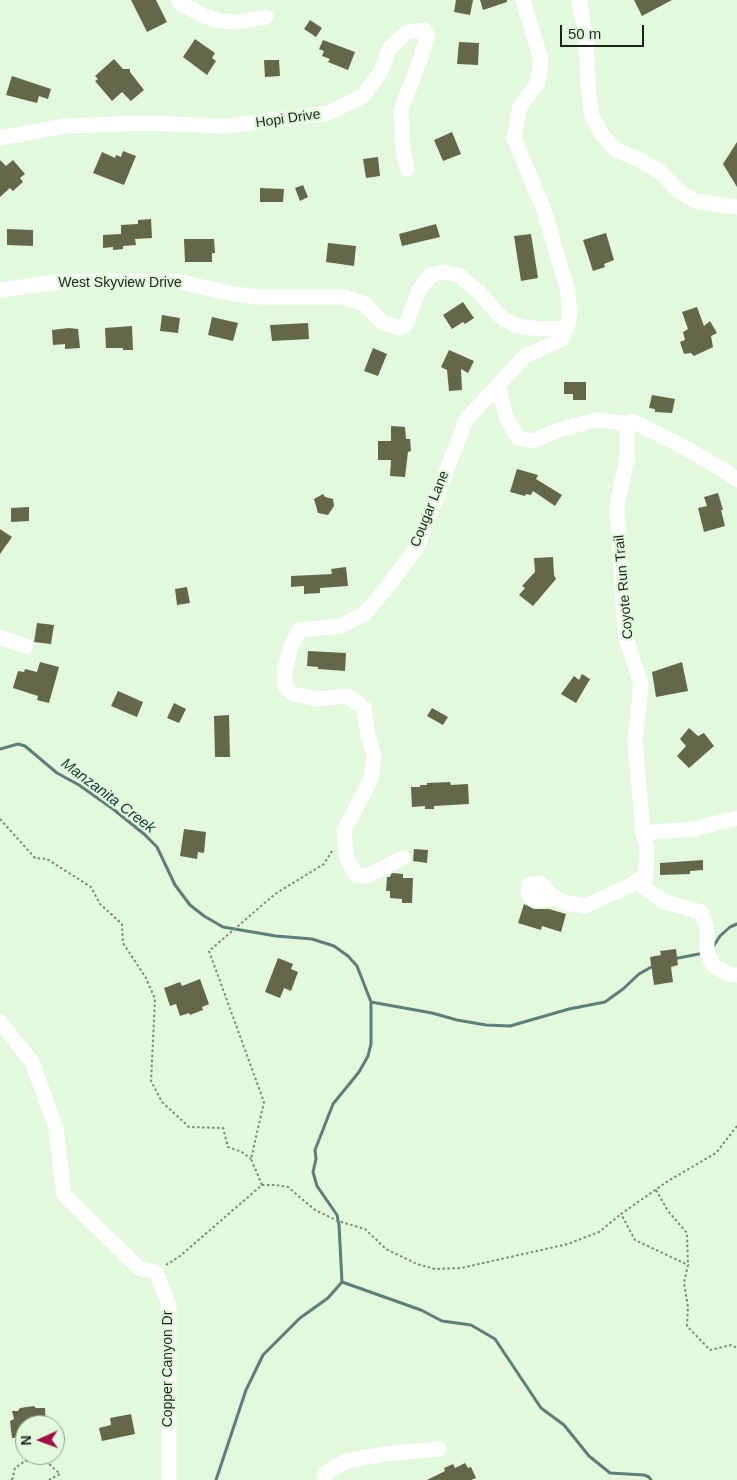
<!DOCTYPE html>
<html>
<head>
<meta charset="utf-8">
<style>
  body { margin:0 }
  #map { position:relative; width:737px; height:1480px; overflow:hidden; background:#e2f9dd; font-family:Helvetica,sans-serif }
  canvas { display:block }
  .north { position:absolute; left:15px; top:1415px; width:50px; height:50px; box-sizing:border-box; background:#e2f9dd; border:1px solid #93a48f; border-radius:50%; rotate:268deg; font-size:14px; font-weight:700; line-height:20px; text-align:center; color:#1d251b }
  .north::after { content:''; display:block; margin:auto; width:18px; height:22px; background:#a50e48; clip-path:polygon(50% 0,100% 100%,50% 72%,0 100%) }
  .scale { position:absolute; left:560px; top:25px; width:84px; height:22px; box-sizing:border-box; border:2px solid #1d251b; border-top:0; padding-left:6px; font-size:15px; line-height:18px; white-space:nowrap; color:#1d251b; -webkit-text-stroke:4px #e2f9dd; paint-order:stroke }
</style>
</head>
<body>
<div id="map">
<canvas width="737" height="1480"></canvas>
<div class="north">N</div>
<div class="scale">50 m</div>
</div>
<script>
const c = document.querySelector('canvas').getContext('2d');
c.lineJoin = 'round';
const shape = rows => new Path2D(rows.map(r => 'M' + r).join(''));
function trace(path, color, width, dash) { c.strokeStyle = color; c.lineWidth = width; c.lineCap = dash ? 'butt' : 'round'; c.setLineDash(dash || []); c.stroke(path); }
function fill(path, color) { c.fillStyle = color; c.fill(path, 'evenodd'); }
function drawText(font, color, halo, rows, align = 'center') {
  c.font = font + ' Helvetica,sans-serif'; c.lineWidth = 5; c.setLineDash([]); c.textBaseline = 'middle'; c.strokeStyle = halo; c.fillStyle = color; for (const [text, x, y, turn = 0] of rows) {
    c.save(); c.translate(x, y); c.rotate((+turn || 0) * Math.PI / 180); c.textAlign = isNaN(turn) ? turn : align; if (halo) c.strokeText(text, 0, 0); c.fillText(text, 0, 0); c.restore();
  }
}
trace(shape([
  [0,749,18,744,25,746,57,773,79,785,113,809,144,834,157,847,175,885,190,905,204,916,223,927,276,936,312,939,334,946,348,956,357,966,371,1002,371,1044,368,1056,359,1072,333,1104,315,1150,316,1159,313,1172,317,1186,337,1215,339,1225,342,1282,328,1298,300,1318,263,1355,246,1390,216,1480],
  [713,947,720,936,730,927,737,924],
  [673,959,704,953],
  [371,1002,432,1013,457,1020,486,1025,510,1026,569,1009,605,1002,623,989,639,974,653,966],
  [342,1282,421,1310,442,1321,471,1325,495,1339,541,1408,564,1425,589,1456,610,1473,644,1475,649,1477,651,1480]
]), '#5f7e7a', 3);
fill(shape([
  [131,0,156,0,167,22,147,32],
  [456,0,473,0,470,15,454,12],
  [480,0,507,0,507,2,483,10],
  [634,0,672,0,642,16],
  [310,20,322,28,316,37,304,29],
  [195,39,215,53,212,58,216,61,207,75,183,57],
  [323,40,355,52,348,70,328,62,330,59,322,56,324,51,319,49],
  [459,42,479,43,478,65,457,64],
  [114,59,123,69,130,69,130,72,144,90,131,101,122,92,112,101,95,81,98,79,95,76],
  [264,60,279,60,280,76,265,77],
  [12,76,51,89,48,99,39,96,37,103,6,95],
  [452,132,461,154,443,161,434,140],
  [737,142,737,187,723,164],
  [123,151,136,156,124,185,93,173,102,152,115,158,116,155,121,157],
  [378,157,380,176,366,178,363,159],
  [0,160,6,166,13,160,25,174,20,178,23,182,13,191,10,188,0,197],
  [303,185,308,197,300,201,295,188],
  [260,188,284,189,283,202,260,202],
  [151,219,152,238,135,239,136,245,123,246,123,249,113,250,113,247,103,248,103,235,121,234,121,225,138,224,138,220],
  [436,224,440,237,402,246,399,234],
  [7,229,33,230,33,246,7,245],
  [606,233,614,260,604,264,605,267,593,271,583,240],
  [531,234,538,278,521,281,514,236],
  [184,239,214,239,215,253,212,253,212,262,185,262],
  [328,243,356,246,354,266,326,262],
  [463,302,474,318,465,324,463,322,452,329,443,315],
  [697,307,704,326,710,321,717,333,711,336,713,347,694,356,691,353,684,354,680,342,685,340,683,332,688,329,682,312],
  [162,315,180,318,178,333,160,331],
  [212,317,238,323,233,341,208,335],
  [308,323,309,339,272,341,270,325],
  [132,326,133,350,123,350,123,348,106,348,105,328],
  [69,328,78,329,80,348,65,349,65,344,53,345,52,330],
  [373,348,387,354,378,376,364,371],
  [449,350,474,361,468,373,461,369,462,390,449,391,447,370,441,367],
  [564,382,586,382,586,400,573,400,573,394,564,394],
  [652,395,675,399,672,413,655,412,655,409,649,408],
  [391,426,405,427,406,439,410,439,411,451,408,452,405,477,390,476,391,460,378,460,378,441,391,441],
  [517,469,538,475,536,479,562,495,555,506,533,491,531,495,526,494,525,496,510,492],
  [718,493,723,510,721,510,725,526,704,532,698,508,707,506,704,497],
  [323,494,325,497,333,499,334,506,328,515,318,513,314,499],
  [29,507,29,521,11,522,11,508],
  [0,529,12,537,0,554],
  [553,557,554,575,556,579,533,606,519,595,525,588,522,586,535,572,534,558],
  [346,567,348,586,320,588,320,593,304,594,304,586,291,587,291,576,332,574,331,569],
  [187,587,190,603,177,605,175,589],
  [37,623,54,625,51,644,34,642],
  [308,651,346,653,345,671,318,669,318,667,307,666],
  [40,662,59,667,49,703,37,700,38,696,13,688,18,671,24,672,25,669,37,672],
  [682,662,688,691,656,697,652,672],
  [582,674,590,679,576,703,561,694,574,676,579,680],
  [118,691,143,702,137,717,111,706],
  [174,703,186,709,179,723,167,718],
  [432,708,448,717,443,725,427,716],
  [229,715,230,757,215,757,214,716],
  [689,728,698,736,704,733,714,746,689,768,677,756,686,746,680,739],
  [450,782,451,785,468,784,469,804,434,806,434,809,425,809,425,806,412,807,411,787,420,787,420,785,427,785,427,783],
  [184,829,206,832,204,853,198,852,197,859,180,856],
  [414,849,428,850,427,863,413,861],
  [703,860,703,870,690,871,690,874,660,875,660,863],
  [393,873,403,874,403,878,413,878,412,903,402,903,402,899,390,898,390,891,386,891,387,877,390,877,391,874],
  [524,904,534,909,549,909,566,914,561,932,542,926,541,930,518,923],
  [676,949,678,965,671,967,673,982,654,985,650,957,661,955,660,951],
  [278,958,293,964,291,969,298,972,291,991,284,988,280,998,265,992],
  [200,979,209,1004,202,1007,203,1010,190,1015,189,1013,180,1016,176,1004,170,1006,164,988,180,982,182,986],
  [34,1406,36,1408,45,1408,46,1425,25,1425,25,1437,12,1438,10,1421,14,1419,12,1411,18,1411,20,1408],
  [131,1414,135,1434,102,1441,99,1428,111,1425,110,1418],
  [465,1463,468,1468,471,1467,476,1478,471,1480,427,1480,445,1471,444,1468,453,1464,455,1468]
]), '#64674a');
trace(shape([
  [0,819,35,858,47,859,91,887,100,904,122,924,123,943,146,978,155,999,151,1081,162,1102,189,1127,223,1128,228,1147,242,1152,251,1159],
  [737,1126,716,1153,668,1181,621,1214,635,1240,688,1265,684,1283,688,1307,687,1326,710,1350,731,1345,737,1348],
  [262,1185,251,1159,264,1102,209,951,275,894,324,864,332,851],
  [656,1190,668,1211,687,1233,688,1265],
  [166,1265,180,1256,262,1185,276,1185,288,1187,315,1210,338,1221,365,1229,386,1249,417,1264,435,1269,461,1268,568,1244,599,1232,621,1214],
  [12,1480,15,1468,25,1461,46,1461,60,1474,49,1480]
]), '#7c8b78', 2, [2.5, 2.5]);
trace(shape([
  [179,0,180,3,204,16,221,21,237,22,266,17],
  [579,0,586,38,588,86,592,116,603,136,616,150,638,159,660,172,679,191,695,201,737,207],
  [0,138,65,126,144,123,227,126,328,113,363,96,380,73,390,48,407,32,424,30,427,35,420,60,401,110,403,148,407,169],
  [0,290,65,281,175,281,234,294,259,297,343,297,365,304,383,323,401,328,406,324,419,290,431,275,443,272,460,276,481,294,500,316,514,325,538,329,567,328],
  [498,384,506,417,518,438,533,441,559,430,595,420,627,423,632,421,682,446,728,473,737,480],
  [627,423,627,458,617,506,625,635,641,684,635,741,643,833,694,829,737,818],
  [0,637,26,646],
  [643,833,647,848,645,888,665,902,701,912,707,928,707,952,713,965,728,974,737,975],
  [403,858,366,876,356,875,347,859,344,831,371,779,374,756,368,735,364,708,347,696,318,699,293,694,285,686,285,669,291,647,299,630,341,626,364,614,384,591,417,547,466,420,525,356,561,340,567,328,570,311,567,289,544,210,514,138,520,107,538,82,541,60,523,0],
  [554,897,545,900,537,900,532,898,528,895,529,885,540,883,554,897,566,903,585,906,631,885,646,874],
  [0,1022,32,1062,56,1128,64,1195,139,1268,156,1272,169,1305,169,1480],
  [324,1480,326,1473,346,1461,384,1454,439,1449]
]), '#fff', 15);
drawText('14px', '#1d251b', '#e2f9dd', [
  ["Hopi Drive",288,119,-8],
  ["West Skyview Drive",120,283],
  ["Cougar Lane",430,509,-68],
  ["Coyote Run Trail",624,587,-95],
  ["Copper Canyon Dr",168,1369,-90]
]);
drawText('italic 15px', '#113a39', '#e2f9dd', [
  ["Manzanita Creek",108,796,37]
]);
</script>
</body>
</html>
